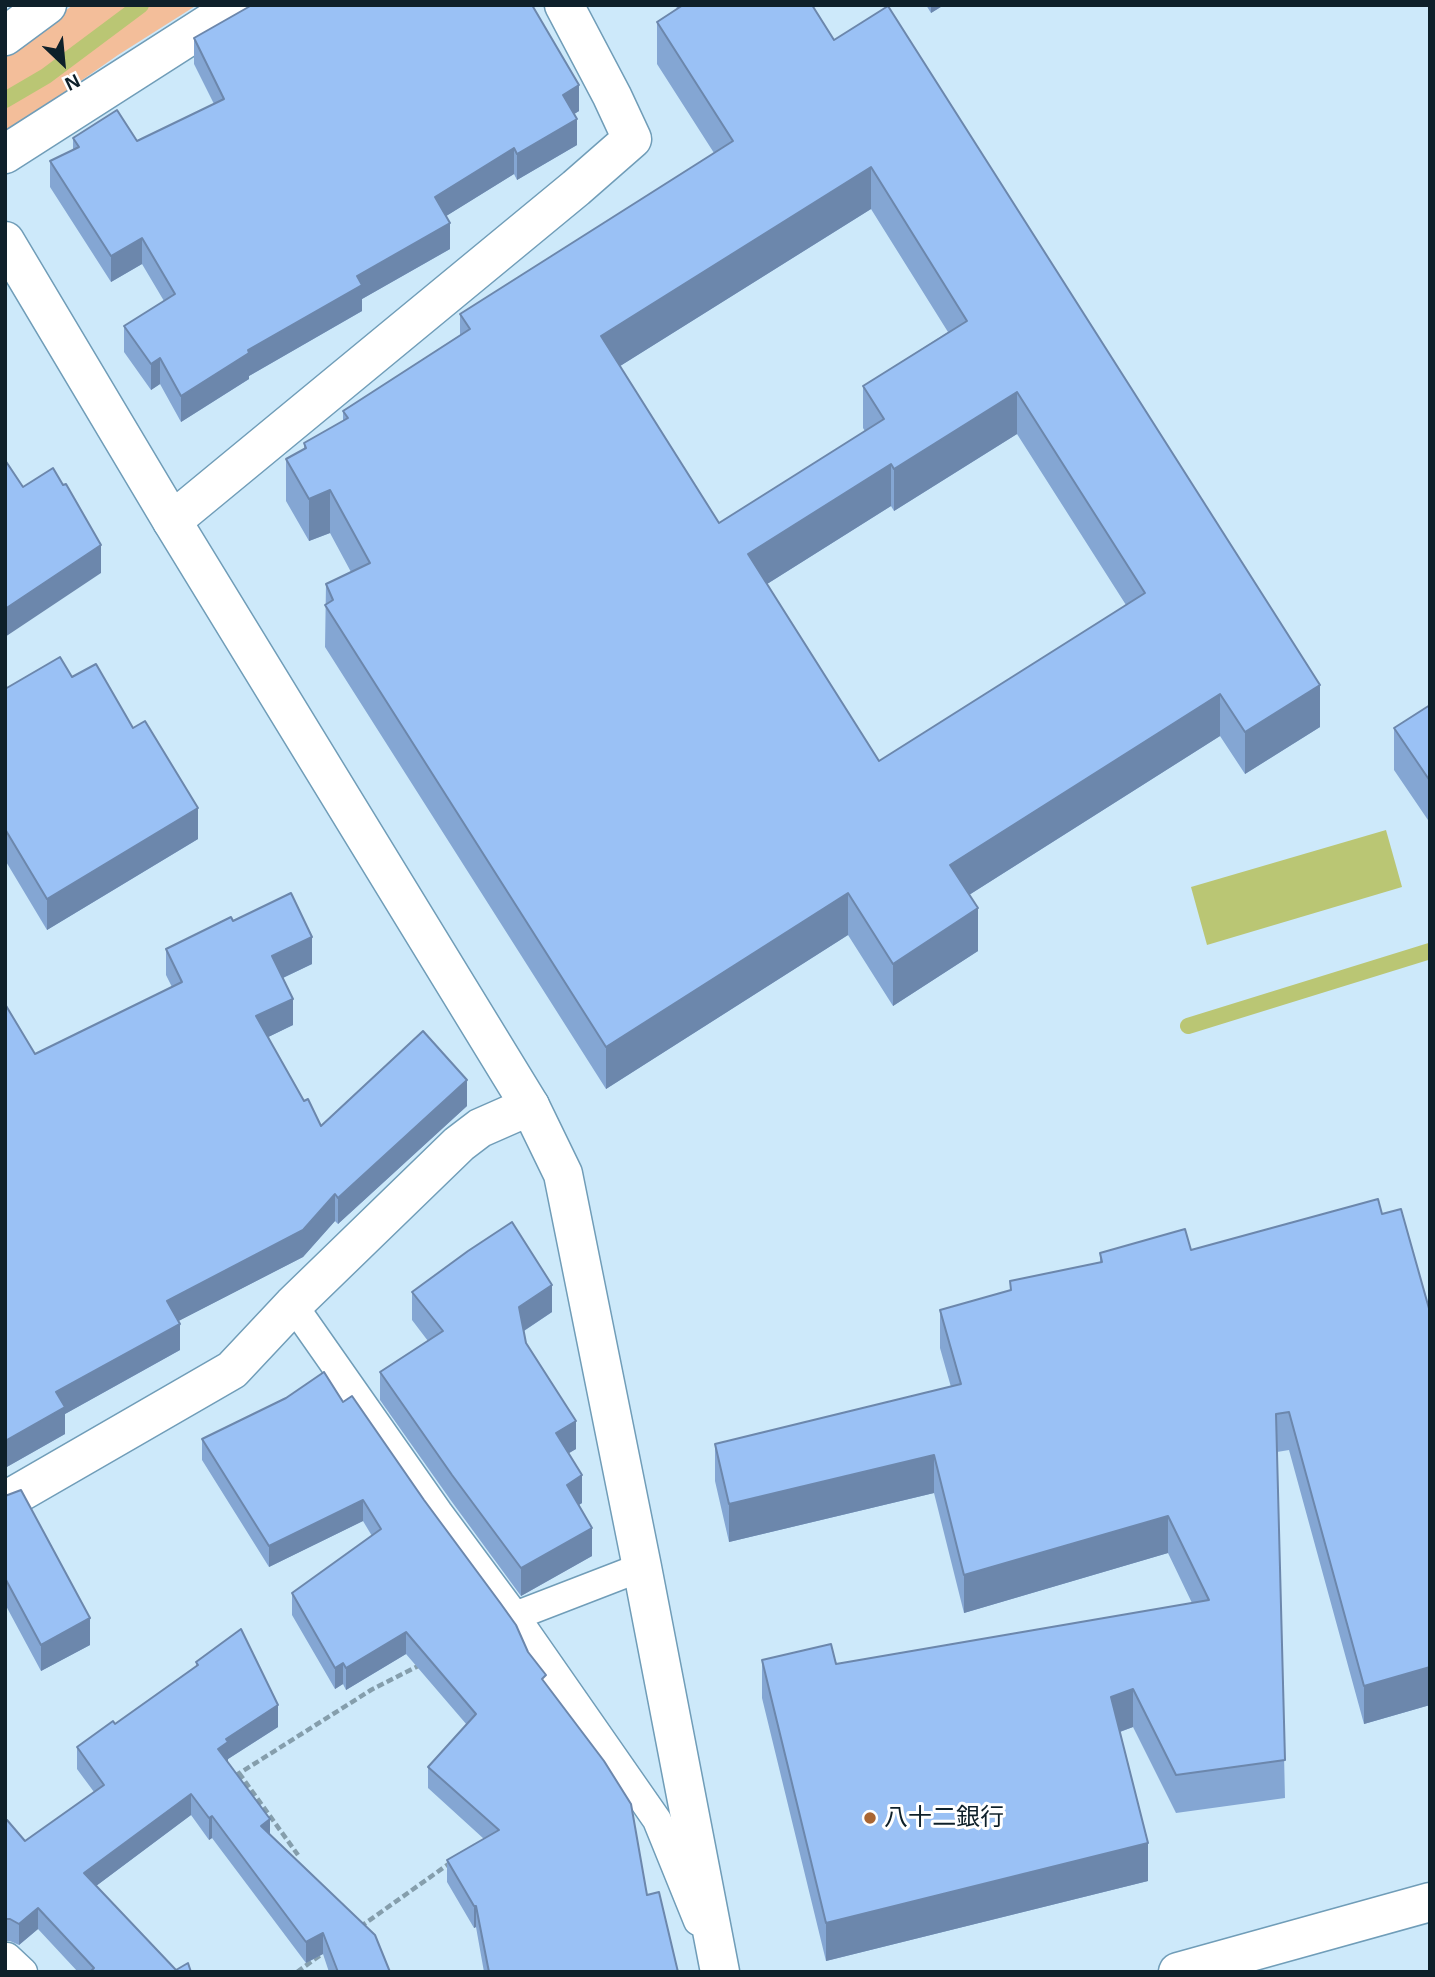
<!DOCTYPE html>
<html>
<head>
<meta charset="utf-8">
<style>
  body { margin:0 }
  #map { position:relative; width:1435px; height:1977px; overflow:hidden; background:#cde9fa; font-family:Arial,sans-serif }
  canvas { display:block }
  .frame { position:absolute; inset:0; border:7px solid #0e202a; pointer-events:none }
  .north { position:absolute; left:28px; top:28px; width:70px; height:70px; -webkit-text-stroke:5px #fff; paint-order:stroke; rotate:154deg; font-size:19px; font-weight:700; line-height:28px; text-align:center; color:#0e202a }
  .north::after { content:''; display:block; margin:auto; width:24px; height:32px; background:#0e202a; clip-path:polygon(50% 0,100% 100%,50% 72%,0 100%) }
</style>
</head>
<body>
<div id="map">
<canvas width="1435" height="1977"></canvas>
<div class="frame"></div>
<div class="north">N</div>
</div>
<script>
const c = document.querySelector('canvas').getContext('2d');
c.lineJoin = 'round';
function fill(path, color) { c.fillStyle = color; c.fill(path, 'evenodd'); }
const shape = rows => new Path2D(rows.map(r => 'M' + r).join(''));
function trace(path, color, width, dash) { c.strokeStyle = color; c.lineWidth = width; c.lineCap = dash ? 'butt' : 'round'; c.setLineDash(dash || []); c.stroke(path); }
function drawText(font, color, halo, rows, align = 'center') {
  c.font = font + ' Arial,"Noto Sans JP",sans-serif'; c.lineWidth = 6; c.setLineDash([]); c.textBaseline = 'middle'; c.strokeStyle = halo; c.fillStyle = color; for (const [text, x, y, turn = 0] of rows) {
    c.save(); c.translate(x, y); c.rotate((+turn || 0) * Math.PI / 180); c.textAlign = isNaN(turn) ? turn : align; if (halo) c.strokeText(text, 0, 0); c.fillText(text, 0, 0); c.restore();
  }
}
fill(shape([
  [73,5,197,5,118,55,5,134,5,56]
]), '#f3be9a');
fill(shape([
  [1386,830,1402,887,1207,945,1191,887]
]), '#bac674');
trace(shape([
  [5,100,46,76,141,5],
  [1188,1026,1430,951]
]), '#bac674', 16);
const lane = shape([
  [293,1305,438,1512,515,1616,657,1820,698,1921],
  [515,1616,642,1567],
  [7,1957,23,1972]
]);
const street = shape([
  [5,36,47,5],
  [5,154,230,10,234,5],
  [172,521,576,188,632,139,612,96,564,5],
  [5,1501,232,1370,293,1305,459,1144,480,1128,530,1106]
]);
const secondary = shape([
  [5,241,172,521,530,1106,563,1174,642,1567,720,1972],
  [1178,1972,1430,1902]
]);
trace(lane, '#709db8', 31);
trace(street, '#709db8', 41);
trace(secondary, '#709db8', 41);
trace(shape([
  [239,1773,298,1855],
  [235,1776,371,1690,422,1664],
  [360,1927,450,1863],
  [297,1972,322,1954]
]), '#859eac', 4.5, [7, 3.5]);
trace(lane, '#fff', 28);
trace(street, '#fff', 38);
trace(secondary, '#fff', 38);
fill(shape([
  [676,5,812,5,834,40,1320,727,1245,774,1220,736,969,895,978,951,893,1006,848,935,606,1089,325,647,326,584,351,572,330,533,309,541,286,501,286,459,304,449,304,443,343,421,343,411,460,335,460,314,714,153,657,64,657,22,677,9],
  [871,209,948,332,863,386,863,428,865,431,719,523,620,366],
  [1017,434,1126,605,879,761,767,584,891,506,894,511],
  [926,5,944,5,931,13],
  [194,38,579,111,574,114,577,145,517,180,514,174,446,216,450,249,362,299,362,311,249,376,249,379,181,422,160,384,151,390,124,352,124,326,164,301,142,264,111,282,50,187,50,161,73,150,73,138,137,141,214,104,194,64],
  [72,677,198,839,47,930,5,860,5,689],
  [1430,705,1430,823,1394,770,1394,728],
  [233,921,312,964,283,978,293,1025,268,1037,304,1101,321,1126,467,1106,338,1224,335,1221,303,1257,178,1321,180,1350,65,1414,65,1434,5,1468,5,1004,35,1054,172,987,166,975,166,949],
  [1382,1214,1430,1312,1430,1705,1364,1724,1289,1450,1277,1452,1285,1798,1176,1813,1133,1727,1120,1732,1148,1881,826,1961,762,1698,762,1660,836,1664,1192,1603,1168,1553,964,1613,934,1493,729,1542,715,1481,715,1444,951,1387,940,1348,940,1310,1010,1290,1010,1281,1100,1263,1100,1253,1191,1250],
  [412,1292,552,1312,524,1331,526,1343,576,1449,568,1453,582,1503,579,1505,592,1556,521,1596,452,1502,380,1400,380,1372,428,1341,412,1320],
  [343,1402,528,1652,546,1685,647,1895,678,1972,484,1972,476,1927,474,1928,447,1882,447,1860,484,1839,428,1788,428,1767,467,1725,406,1654,346,1690,343,1684,335,1689,292,1615,292,1593,372,1536,363,1521,269,1567,202,1460,202,1439],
  [5,1496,90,1645,41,1671,5,1604],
  [196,1662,278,1727,228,1759,228,1762,270,1835,390,1972,329,1972,323,1954,306,1963,212,1838,209,1840,191,1815,96,1886,176,1970,191,1972,78,1972,38,1929,19,1945,10,1941,5,1941,5,1821,25,1841,94,1792,77,1769,77,1747,115,1724,196,1666]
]), '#84a6d3');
fill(shape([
  [931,5,944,5,931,13],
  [579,85,579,111,563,121,563,95],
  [577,119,577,145,517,180,517,154],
  [514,148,514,174,435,223,435,197],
  [871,167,871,209,601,378,601,336],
  [450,223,450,249,362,299,362,311,249,376,249,379,181,422,181,396,357,276],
  [142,238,142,264,111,282,111,256],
  [160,358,160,384,151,390,151,364],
  [1017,392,1017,434,894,511,894,469],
  [891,464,891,506,748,596,748,554],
  [330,490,330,533,309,541,309,499],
  [101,545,101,573,5,637,5,609],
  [1320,685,1320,727,1245,774,1245,732],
  [1220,694,1220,736,950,907,950,865],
  [198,808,198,839,47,930,47,899],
  [848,893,848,935,606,1089,606,1047],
  [978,908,978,951,893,1006,893,964],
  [312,937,312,964,272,983,272,956],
  [293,999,293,1025,256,1043,256,1016],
  [467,1080,467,1106,338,1224,338,1198],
  [335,1194,335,1221,303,1257,167,1327,167,1301],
  [552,1285,552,1312,519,1334,519,1307],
  [180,1324,180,1350,65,1414,65,1434,5,1468,5,1441,56,1392],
  [576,1421,576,1449,556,1461,556,1433],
  [934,1455,934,1493,729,1542,729,1504],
  [582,1475,582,1503,567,1512,567,1485],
  [363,1500,363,1521,269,1567,269,1546],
  [1168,1516,1168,1553,964,1613,964,1575],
  [592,1528,592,1556,521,1596,521,1568],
  [90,1618,90,1645,41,1671,41,1645],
  [406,1632,406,1654,346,1690,346,1668],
  [343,1663,343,1684,335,1689,335,1668],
  [1430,1667,1430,1705,1364,1724,1364,1686],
  [1133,1689,1133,1727,1111,1735,1111,1697],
  [278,1705,278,1727,228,1759,228,1764,218,1749,226,1739],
  [191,1794,191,1815,84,1895,84,1873],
  [212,1816,212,1838,209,1840,209,1818],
  [270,1819,270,1841,261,1826],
  [1148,1843,1148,1881,826,1961,826,1923],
  [474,1906,476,1906,476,1927,474,1928],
  [38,1908,38,1929,19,1945,19,1924],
  [323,1933,323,1954,306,1963,306,1942]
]), '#6c87ac');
const building = shape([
  [252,5,532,5,579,85,563,95,577,119,517,154,514,148,435,197,450,223,357,276,362,285,248,350,249,353,181,396,160,358,151,364,124,326,175,294,142,238,111,256,50,161,79,147,73,138,117,110,137,141,224,99,194,38,252,5],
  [683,5,812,5,834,40,888,6,1320,685,1245,732,1220,694,950,865,978,908,893,964,848,893,606,1047,325,605,333,600,326,584,370,563,330,490,309,499,286,459,306,448,304,443,348,418,343,411,470,329,460,314,733,141,657,22,683,5],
  [871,167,967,321,863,386,884,419,719,523,601,336,871,167],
  [1017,392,1145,593,879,761,748,554,891,464,894,469,1017,392],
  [5,460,23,487,53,468,63,485,66,484,101,545,5,609,5,460],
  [60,657,72,677,96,664,133,728,145,721,198,808,47,899,5,829,5,689,60,657],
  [1430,705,1430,781,1394,728,1430,705],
  [291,893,312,937,272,956,293,999,256,1016,304,1101,308,1099,321,1126,423,1031,467,1080,338,1198,335,1194,303,1230,167,1301,180,1324,56,1392,65,1407,5,1441,5,1004,35,1054,182,982,166,949,231,917,233,921,291,893],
  [1378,1199,1382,1214,1401,1209,1430,1312,1430,1667,1364,1686,1289,1412,1276,1414,1285,1760,1176,1775,1133,1689,1111,1697,1148,1843,826,1923,762,1660,831,1644,836,1664,1209,1600,1168,1516,964,1575,934,1455,729,1504,715,1444,961,1384,940,1310,1011,1290,1010,1281,1102,1262,1100,1253,1185,1229,1191,1250,1378,1199],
  [512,1222,552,1285,519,1307,526,1343,576,1421,556,1433,582,1475,567,1485,592,1528,521,1568,452,1475,380,1372,443,1331,412,1292,468,1251,512,1222],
  [324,1372,343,1402,352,1396,424,1500,501,1604,516,1625,528,1652,546,1675,542,1679,604,1761,631,1804,647,1895,659,1892,678,1972,489,1972,476,1906,474,1906,447,1860,499,1830,428,1767,476,1714,406,1632,346,1668,343,1663,335,1668,292,1593,381,1529,363,1500,269,1546,202,1439,286,1398,324,1372],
  [21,1490,90,1618,41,1645,5,1578,5,1496,21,1490],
  [241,1629,278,1705,226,1739,228,1742,218,1749,270,1819,261,1826,375,1935,390,1972,338,1972,323,1933,306,1942,212,1816,209,1818,191,1794,84,1873,176,1970,188,1963,191,1972,90,1972,94,1968,38,1908,19,1924,10,1919,5,1919,5,1821,7,1820,25,1841,104,1785,77,1747,113,1721,115,1724,198,1665,196,1662,241,1629]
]);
fill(building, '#9ac1f5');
trace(building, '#6c87ac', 2);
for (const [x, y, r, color] of [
  [870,1818,7,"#a96633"]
]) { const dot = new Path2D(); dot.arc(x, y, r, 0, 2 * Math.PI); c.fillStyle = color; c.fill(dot); trace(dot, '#fff', 2.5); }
drawText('24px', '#0e202a', '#fff', [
  ["八十二銀行",884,1818]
], 'left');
</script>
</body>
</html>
